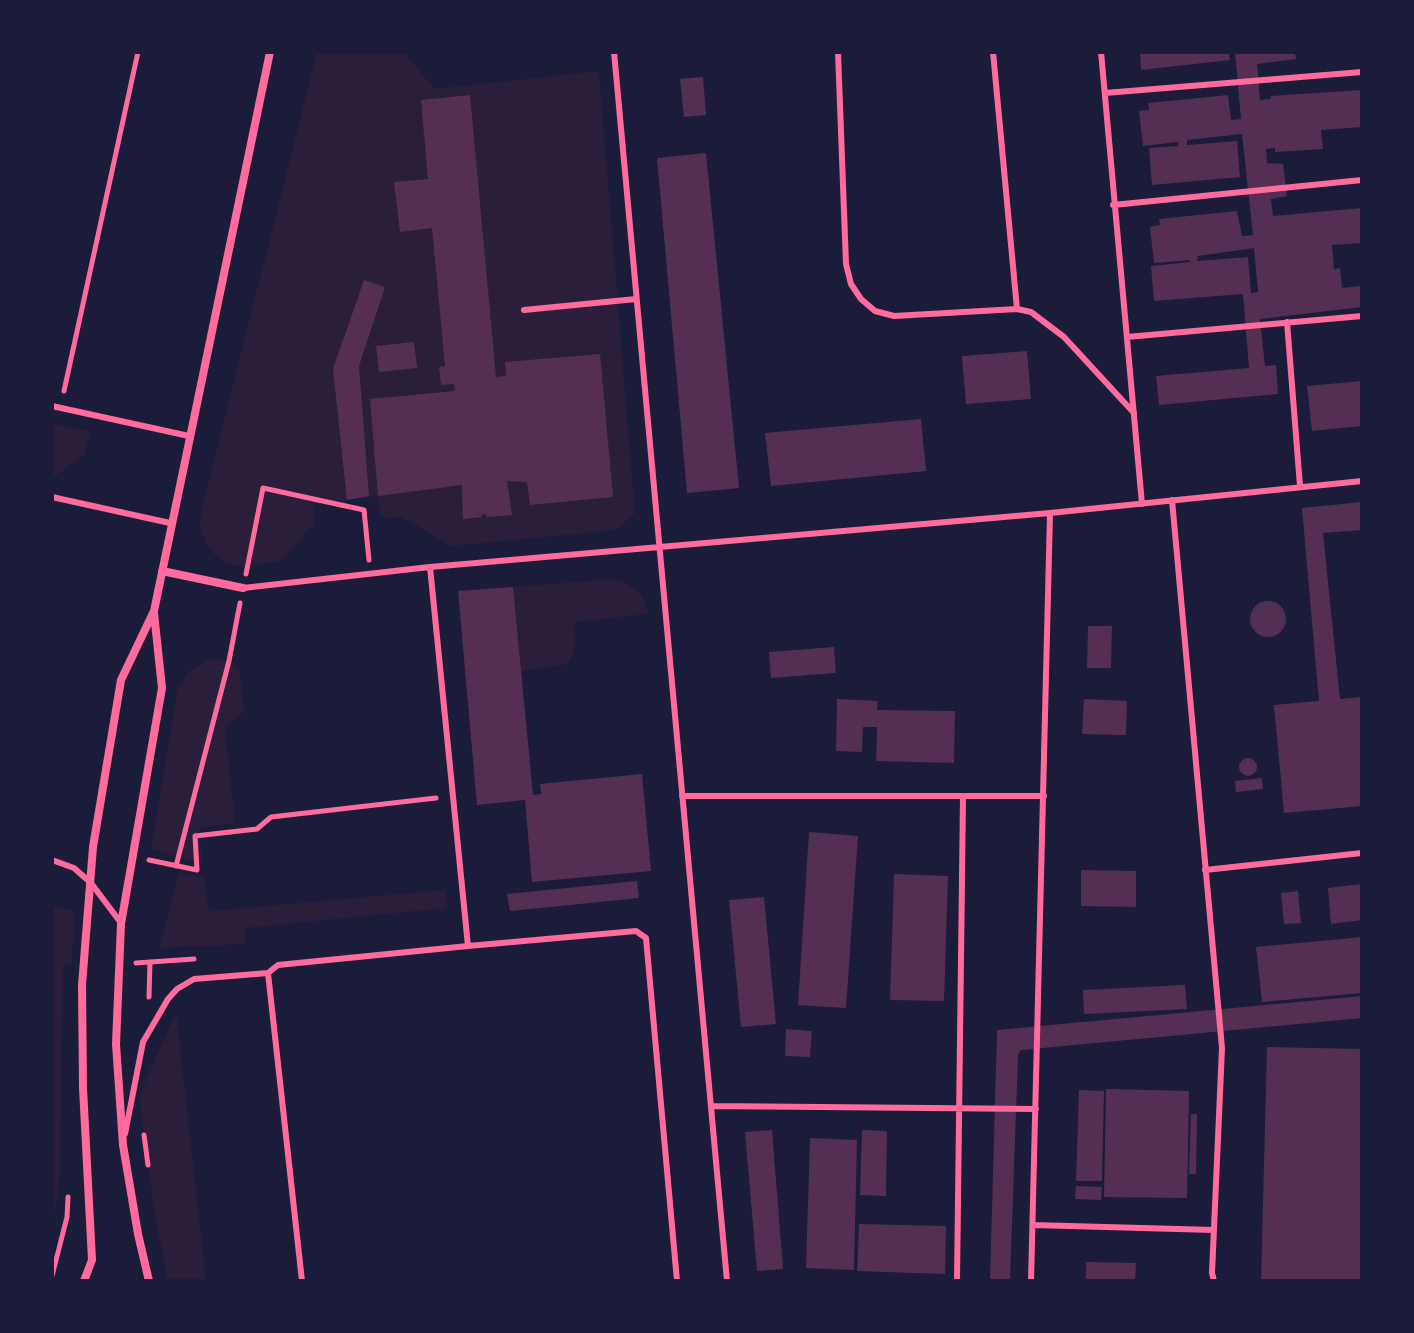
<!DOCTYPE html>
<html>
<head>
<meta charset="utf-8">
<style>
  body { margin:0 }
  #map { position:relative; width:1414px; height:1333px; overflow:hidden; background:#1b1b3a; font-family:Rubik,sans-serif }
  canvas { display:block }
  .frame { position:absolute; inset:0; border:54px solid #1b1b3a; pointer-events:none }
</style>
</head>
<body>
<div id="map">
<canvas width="1414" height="1333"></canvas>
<div class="frame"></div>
</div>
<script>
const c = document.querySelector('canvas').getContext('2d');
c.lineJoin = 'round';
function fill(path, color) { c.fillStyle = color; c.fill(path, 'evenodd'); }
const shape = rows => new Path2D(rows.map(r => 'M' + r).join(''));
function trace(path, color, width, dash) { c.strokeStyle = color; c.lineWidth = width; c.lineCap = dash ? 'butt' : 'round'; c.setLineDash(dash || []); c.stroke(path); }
fill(shape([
  [317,52,403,52,435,89,599,71,634,501,634,514,620,527,608,531,451,546,402,517,381,518,377,496,313,505,314,524,280,562,238,566,227,563,215,555,206,543,200,528,201,512],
  [52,423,90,432,85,455,52,478],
  [615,579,625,582,642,595,649,614,574,622,575,647,570,661,564,665,521,671,513,587],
  [211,659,229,661,239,669,245,711,225,727,235,823,199,828,203,864,151,849,177,691,189,671],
  [179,874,204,878,209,911,445,890,447,908,245,928,245,944,159,948],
  [52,906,74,910,72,964,63,965,60,1174,52,1231],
  [176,1012,206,1281,168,1281,155,1216,139,1096]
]), '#2a1e3b');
fill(shape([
  [1140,52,1229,52,1230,60,1141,70],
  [1235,52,1295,52,1296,59,1257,64,1260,100,1271,99,1271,96,1362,90,1362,127,1321,130,1323,149,1275,152,1275,148,1266,149,1267,163,1283,164,1287,196,1271,199,1273,216,1362,208,1362,243,1332,245,1334,269,1340,268,1342,288,1362,286,1362,307,1260,319,1265,366,1276,365,1278,394,1159,405,1156,376,1249,368,1243,294,1154,301,1151,266,1190,262,1190,260,1154,263,1150,227,1160,225,1159,219,1237,211,1242,236,1253,235,1242,134,1187,140,1187,145,1237,141,1240,177,1152,185,1149,148,1178,146,1178,142,1143,146,1139,111,1149,110,1148,103,1228,95,1231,120,1241,119],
  [1254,248,1258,292,1251,293,1248,257,1197,261,1198,256],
  [703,77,706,115,684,117,680,79],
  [470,95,496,377,506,376,505,362,600,354,613,497,530,505,527,482,507,481,512,515,486,517,486,514,481,515,482,517,463,519,462,485,378,496,370,399,455,391,454,384,441,385,439,367,445,366,432,228,400,232,394,182,428,179,421,100],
  [706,153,739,488,687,493,657,158],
  [364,280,385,287,359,366,369,496,347,500,333,369],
  [414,342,417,368,379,372,376,346],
  [1027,351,1031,399,966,404,962,356],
  [1362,381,1362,426,1312,431,1307,386],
  [921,419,926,471,771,486,765,433],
  [1362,502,1362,530,1323,533,1340,699,1362,697,1362,806,1284,813,1274,705,1319,701,1302,508],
  [513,587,533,795,541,794,540,784,642,774,651,871,532,882,525,800,477,805,458,591],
  '1250 619a18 18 0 1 1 36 0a18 18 0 1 1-36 0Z',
  [1088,626,1112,626,1111,668,1087,668],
  [834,647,836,673,771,678,769,652],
  [837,699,878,701,877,710,955,711,954,763,876,761,877,727,863,727,862,752,836,751],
  [1084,699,1127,701,1126,735,1082,734],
  '1239 767a9 9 0 1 1 18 0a9 9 0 1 1-18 0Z',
  [1262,778,1263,789,1236,792,1235,781],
  [809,832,858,836,846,1008,798,1005],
  [1081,870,1136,871,1136,907,1081,906],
  [894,874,948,876,944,1001,890,1000],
  [637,881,639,898,510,911,507,894],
  [1362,884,1362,920,1331,924,1328,888],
  [1298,891,1301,923,1284,924,1281,893],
  [764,897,776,1024,741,1027,729,900],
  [1362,937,1362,993,1262,1002,1256,947],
  [1185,985,1187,1009,1084,1014,1083,990],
  [1362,996,1362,1018,1021,1050,1018,1055,1010,1281,990,1281,997,1030],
  [786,1029,812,1031,810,1057,785,1056],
  [1267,1047,1362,1049,1362,1281,1261,1281],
  [1106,1089,1189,1091,1187,1198,1104,1197],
  [1079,1090,1104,1091,1102,1181,1076,1181],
  [1191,1114,1197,1114,1196,1174,1189,1174],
  [772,1130,783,1269,757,1271,745,1132],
  [862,1130,887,1131,886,1196,860,1195],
  [810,1138,857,1140,854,1270,806,1268],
  [1076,1186,1102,1187,1101,1200,1075,1199],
  [859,1224,946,1226,945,1274,857,1271],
  [1086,1262,1136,1263,1135,1281,1086,1281]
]), '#542f53');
trace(shape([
  [64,391,138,52],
  [246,574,263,488,364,510,369,560],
  [149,860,197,870,195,836,257,829,271,817,436,798],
  [176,866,229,661,240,603],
  [136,963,194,959],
  [149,997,150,962],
  [144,1135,148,1165],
  [52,1276,67,1217,68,1197]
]), '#ff6b9d', 5);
trace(shape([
  [614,52,727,1281],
  [838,52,846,264,851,284,861,299,875,311,894,316,1017,309,1031,312,1064,337,1134,413],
  [993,52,1017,309],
  [1101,52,1142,504],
  [1105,93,1362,72],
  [1113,205,1362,180],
  [524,310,636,299],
  [1287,322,1300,486],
  [1127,337,1362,316],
  [52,406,189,436],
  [52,497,170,523],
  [1172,500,1222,1048,1212,1273,1214,1281],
  [243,588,430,567,1050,513,1362,481],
  [682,796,1044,796],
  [52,860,74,868,91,883,121,923],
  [1205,870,1362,853],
  [468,946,636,931,646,938,677,1281],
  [268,973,302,1281],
  [712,1106,1036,1109],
  [125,1134,143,1042,168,999,177,989,194,979,268,973,278,965,468,946,430,567],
  [1033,1225,1214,1230],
  [957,1281,963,796],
  [1031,1281,1050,513]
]), '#ff6b9d', 6);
trace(shape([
  [162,571,243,588],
  [84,1281,92,1260,83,1088,82,985,93,847,121,680,154,611,270,52],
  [149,1281,138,1234,123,1145,116,1044,121,924,162,688,154,613]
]), '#ff6b9d', 8);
</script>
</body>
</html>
